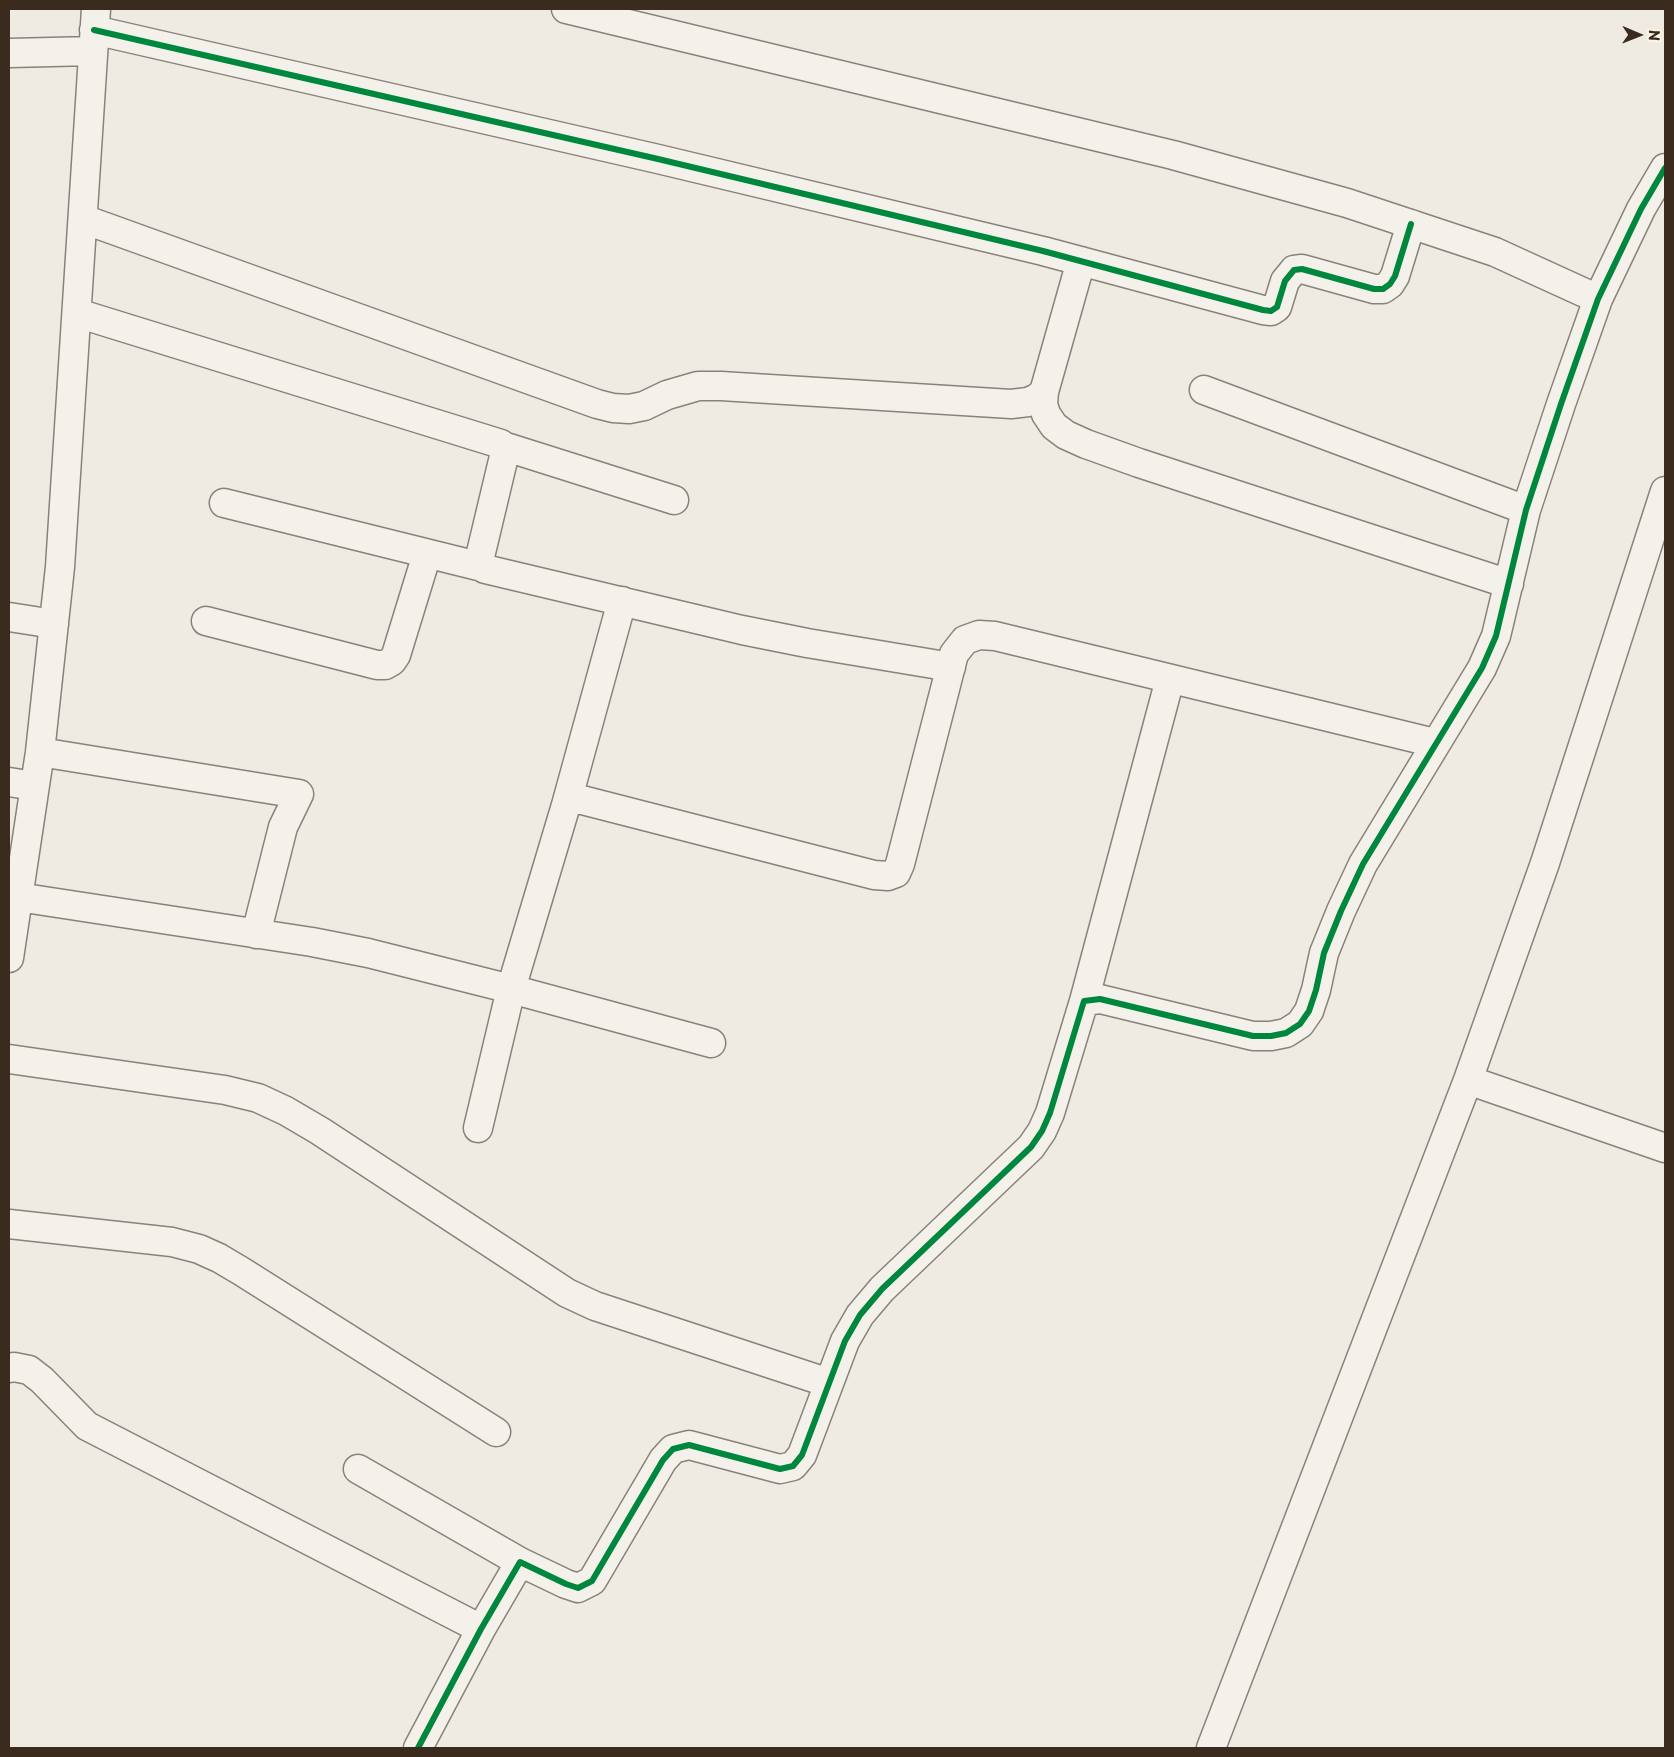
<!DOCTYPE html>
<html>
<head>
<meta charset="utf-8">
<style>
  body { margin:0 }
  #map { position:relative; width:1674px; height:1757px; overflow:hidden; background:#efebe2; font-family:"Playpen Sans",sans-serif }
  canvas { display:block }
  .frame { position:absolute; inset:0; border:10px solid #3b2a1e; pointer-events:none }
  .north { position:absolute; left:1614px; top:10px; width:50px; height:50px; -webkit-text-stroke:4px #fcf5e5; paint-order:stroke; rotate:91deg; font-size:14px; font-weight:700; line-height:20px; text-align:center; color:#3b2a1e }
  .north::after { content:''; display:block; margin:auto; width:18px; height:22px; background:#3b2a1e; clip-path:polygon(50% 0,100% 100%,50% 72%,0 100%) }
</style>
</head>
<body>
<div id="map">
<canvas width="1674" height="1757"></canvas>
<div class="frame"></div>
<div class="north">N</div>
</div>
<script>
const c = document.querySelector('canvas').getContext('2d');
c.lineJoin = 'round';
const shape = rows => new Path2D(rows.map(r => 'M' + r).join(''));
function trace(path, color, width, dash) { c.strokeStyle = color; c.lineWidth = width; c.lineCap = dash ? 'butt' : 'round'; c.setLineDash(dash || []); c.stroke(path); }
const minor = shape([
  [566,9,1173,155,1347,203,1495,252,1598,299],
  [94,30,658,159,1043,251,1263,310,1271,311,1277,307,1285,281,1294,270,1302,269,1374,289,1383,289,1390,284,1395,276,1411,224],
  [9,53,93,51],
  [83,219,597,404,613,408,629,409,644,406,667,395,698,386,721,386,1011,404,1028,402,1037,398,1044,392,1081,261],
  [77,313,501,444,505,448,505,452,479,561,479,564,485,569,742,630,807,643,951,667],
  [1204,390,1526,510],
  [1044,392,1043,404,1046,414,1054,426,1066,435,1086,444,1139,463,1509,584],
  [503,446,674,500],
  [224,503,482,567],
  [9,617,54,624],
  [206,621,377,665,385,665,392,661,396,655,427,554],
  [40,752,299,794,283,827,256,934],
  [9,782,34,786],
  [566,805,622,601],
  [18,897,312,942,368,953,511,989,711,1043],
  [9,958,40,752,60,567,96,9],
  [1084,1001,1170,679],
  [9,1059,225,1090,258,1098,286,1111,320,1131,567,1293,595,1306,829,1383],
  [1468,1080,1665,1148],
  [478,1128,511,989,566,805,573,800,582,800,874,875,888,876,896,873,900,864,954,654,965,640,979,635,995,636,1435,743],
  [9,1224,172,1242,199,1249,219,1258,241,1271,496,1432],
  [9,1368,14,1367,29,1370,42,1380,87,1426,481,1629],
  [358,1469,520,1562],
  [418,1748,481,1629,520,1562,566,1584,578,1588,592,1581,663,1460,673,1449,689,1445,780,1469,793,1466,802,1455,845,1341,860,1315,882,1289,1031,1147,1042,1131,1050,1113,1084,1001,1100,999,1253,1036,1271,1036,1286,1033,1300,1024,1309,1011,1316,990,1324,953,1341,911,1363,864,1482,668,1496,636,1526,510,1561,404,1598,299,1641,209,1665,168],
  [1211,1748,1468,1080,1545,863,1665,491]
]);
trace(minor, '#87827b', 31);
trace(minor, '#f4f1ea', 28);
trace(shape([
  [94,30,658,159,1043,251,1263,310,1271,311,1277,307,1285,281,1294,270,1302,269,1374,289,1383,289,1390,284,1395,276,1411,224],
  [418,1748,481,1629,520,1562,566,1584,578,1588,592,1581,663,1460,673,1449,689,1445,780,1469,793,1466,802,1455,845,1341,860,1315,882,1289,1031,1147,1042,1131,1050,1113,1084,1001,1100,999,1253,1036,1271,1036,1286,1033,1300,1024,1309,1011,1316,990,1324,953,1341,911,1363,864,1482,668,1496,636,1526,510,1561,404,1598,299,1641,209,1665,168]
]), '#00873e', 6);
</script>
</body>
</html>
